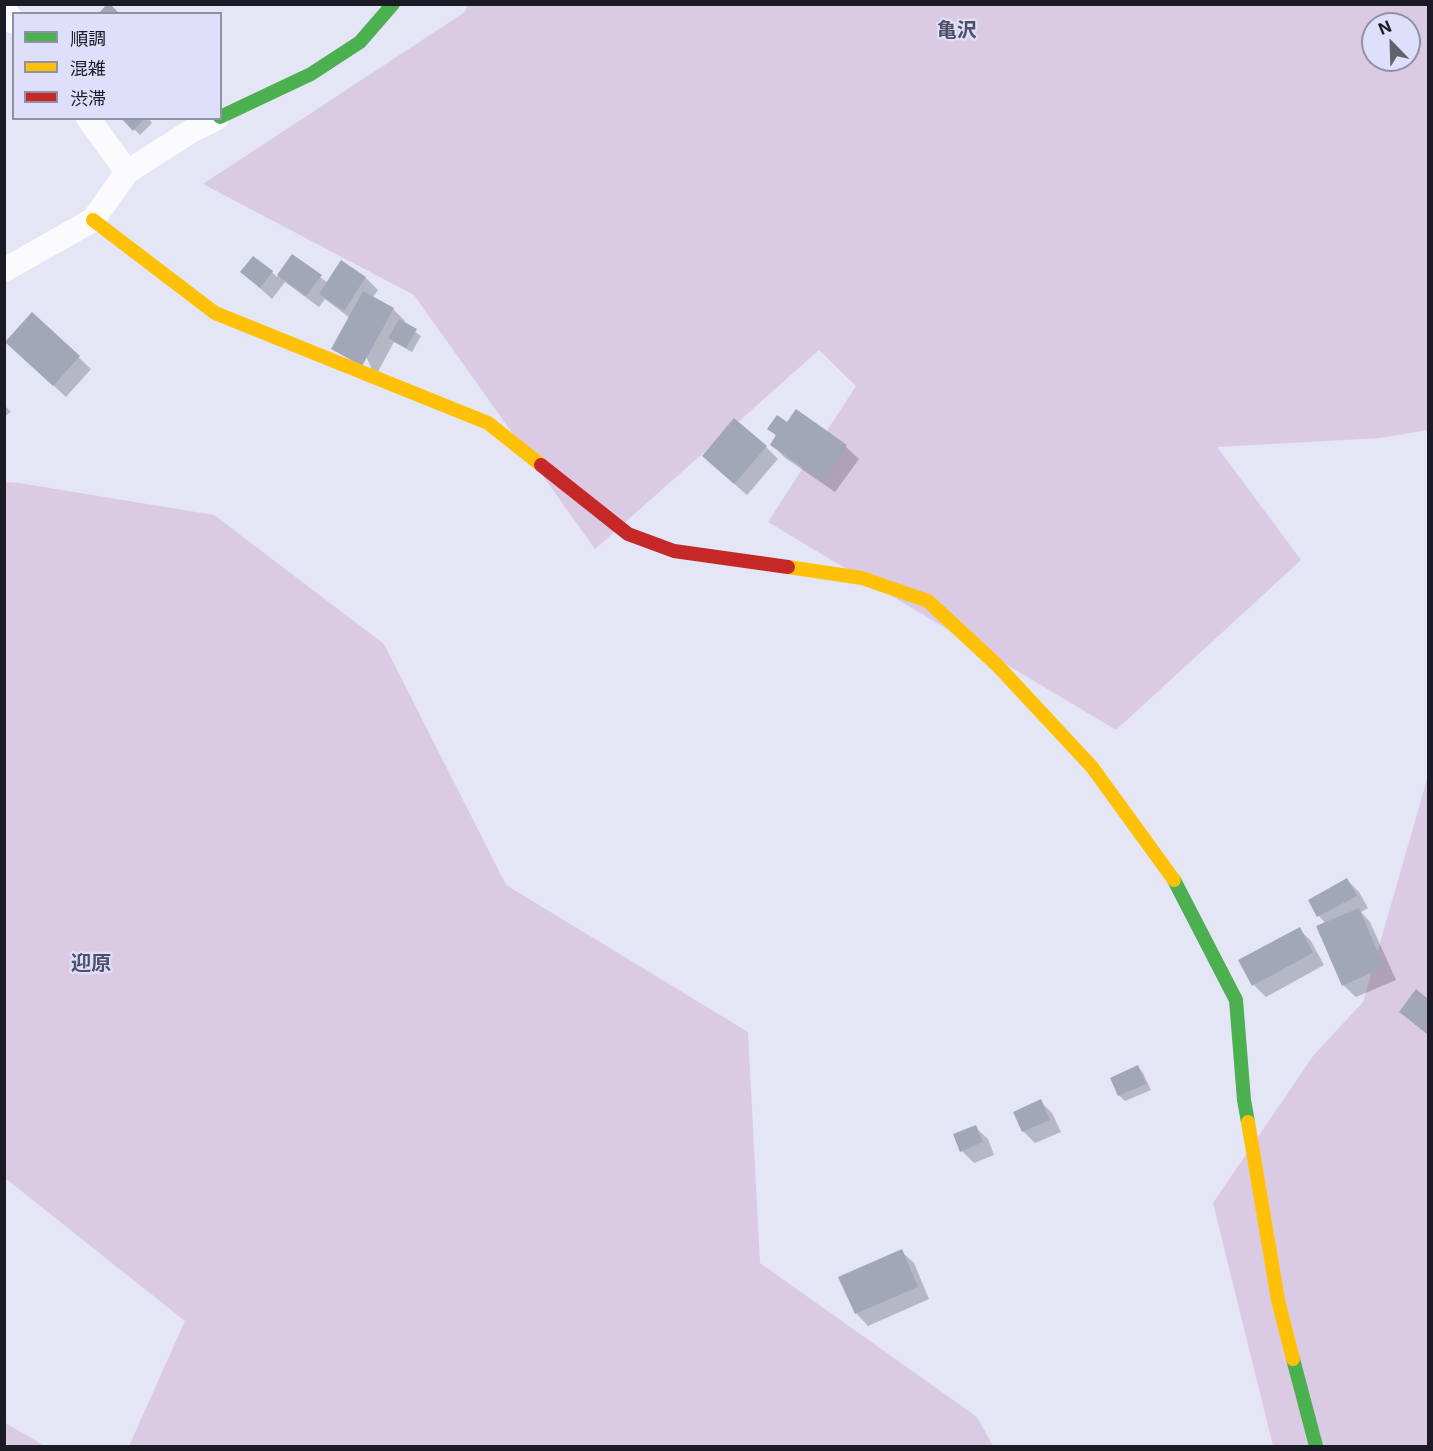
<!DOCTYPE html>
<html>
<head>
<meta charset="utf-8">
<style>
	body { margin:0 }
	#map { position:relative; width:1433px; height:1451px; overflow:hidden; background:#e4e5f5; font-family:Inter,"Noto Sans JP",sans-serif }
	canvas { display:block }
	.frame { position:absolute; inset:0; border:6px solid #1b1b25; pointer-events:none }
	.legend { position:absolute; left:12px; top:12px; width:210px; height:108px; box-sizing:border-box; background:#dedffb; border:2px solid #9091a5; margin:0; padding:8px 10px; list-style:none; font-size:18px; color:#1b1b25 }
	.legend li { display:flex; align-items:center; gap:12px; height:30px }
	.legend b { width:30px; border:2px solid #9091a5 }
	.north { position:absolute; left:1361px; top:12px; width:60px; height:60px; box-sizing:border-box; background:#dedffb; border:2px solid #9091a5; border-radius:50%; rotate:337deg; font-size:16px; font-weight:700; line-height:24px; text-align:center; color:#1b1b25 }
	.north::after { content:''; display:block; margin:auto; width:21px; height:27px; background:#61626e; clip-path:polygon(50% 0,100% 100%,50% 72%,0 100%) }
</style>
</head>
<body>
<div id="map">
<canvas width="1433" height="1451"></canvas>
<div class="frame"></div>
<ul class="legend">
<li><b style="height:8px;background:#4caf50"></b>順調</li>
<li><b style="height:8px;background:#ffc107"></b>混雑</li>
<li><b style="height:8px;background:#c62828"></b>渋滞</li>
</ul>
<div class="north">N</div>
</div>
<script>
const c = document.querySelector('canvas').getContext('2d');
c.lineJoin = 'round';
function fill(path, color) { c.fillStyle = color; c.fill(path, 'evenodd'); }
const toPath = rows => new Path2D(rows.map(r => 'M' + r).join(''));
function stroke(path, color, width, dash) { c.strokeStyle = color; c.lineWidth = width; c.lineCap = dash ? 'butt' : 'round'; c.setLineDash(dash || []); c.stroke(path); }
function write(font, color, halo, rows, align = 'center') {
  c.font = font + ' Inter,"Noto Sans JP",sans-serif'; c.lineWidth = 4.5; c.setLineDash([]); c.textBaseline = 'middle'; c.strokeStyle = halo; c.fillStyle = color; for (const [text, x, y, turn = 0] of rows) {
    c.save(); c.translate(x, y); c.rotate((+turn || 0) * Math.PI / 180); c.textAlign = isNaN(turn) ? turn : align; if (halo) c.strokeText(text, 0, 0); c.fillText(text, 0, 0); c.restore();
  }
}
fill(toPath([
	[468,5,1428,5,1428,430,1380,438,1217,447,1301,560,1116,730,768,522,856,386,819,350,595,549,414,295,203,184,465,12],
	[1373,24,1409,24,1409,60,1373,60],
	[5,482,19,483,214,515,384,644,506,885,748,1032,760,1263,977,1417,993,1446,129,1446,185,1321,5,1178],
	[1428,776,1428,1446,1273,1446,1213,1203,1313,1056,1363,1002],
	[5,1423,45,1446,5,1446]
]), '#dbcae4');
fill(toPath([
	[123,118,148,118,152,123,140,135],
	[292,256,328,283,341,262,366,278,378,290,372,298,393,309,405,321,404,324,421,336,412,352,394,342,375,377,350,318,325,299,319,307,285,282,272,299,242,272,272,272,277,277],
	[32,314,91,369,66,397,19,354],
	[4,405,11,412,4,417],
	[796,411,846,447,859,459,835,492,784,457,772,444,777,437,769,428,787,424],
	[766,447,778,459,747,495,716,468],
	[1347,880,1359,892,1368,908,1361,912,1370,922,1396,980,1356,997,1343,985,1326,924,1319,916,1310,900],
	[1299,929,1311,941,1324,965,1266,997,1254,985],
	[1417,992,1428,1001,1428,1035,1406,1017],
	[1138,1067,1143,1073,1151,1090,1125,1101,1119,1095],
	[1040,1101,1052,1113,1061,1132,1035,1143,1023,1131],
	[975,1127,988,1139,994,1155,974,1163,962,1151],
	[901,1251,914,1263,929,1299,868,1326,856,1313]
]), '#0003');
fill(toPath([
	[107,4,110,4,120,14,98,14],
	[121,118,145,118,133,131],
	[292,254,322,275,306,296,277,275],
	[253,256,273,271,260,288,240,272],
	[341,260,366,277,344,311,319,294],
	[363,291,394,308,362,366,331,349],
	[32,312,80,356,53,386,5,342],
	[399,319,417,329,406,348,388,338],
	[796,409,847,445,822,481,770,445,776,435,767,429,777,415,787,422],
	[734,418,767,446,734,484,702,456],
	[1347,878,1357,896,1317,917,1308,900],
	[1359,908,1384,967,1342,986,1316,926],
	[1300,927,1313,953,1252,986,1238,960],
	[1416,989,1428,999,1428,1023,1423,1030,1399,1012],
	[1138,1065,1146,1084,1118,1096,1110,1078],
	[1041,1099,1050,1120,1022,1132,1013,1112],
	[976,1125,983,1142,960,1152,953,1134],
	[902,1249,918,1287,855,1314,838,1277]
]), '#a2a7b8');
stroke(toPath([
	[4,10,14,22],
	[88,118,127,172],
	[4,270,93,220,127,172,193,130,217,118]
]), '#fbfbfe', 24);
stroke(toPath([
	[220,117,311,74,360,42,393,4],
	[1174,880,1236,1000,1244,1100,1248,1122],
	[1293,1359,1316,1446]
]), '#4caf50', 14);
stroke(toPath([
	[93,220,215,313,488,423,541,465],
	[788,567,862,578,928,601,997,665,1092,767,1174,880],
	[1248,1122,1278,1300,1293,1359]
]), '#ffc107', 14);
stroke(toPath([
	[541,465,628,534,674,551,788,567]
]), '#c62828', 14);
write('bold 20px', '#4f4f66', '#dedffb', [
	["亀沢",957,31],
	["迎原",91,964]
]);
</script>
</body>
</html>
